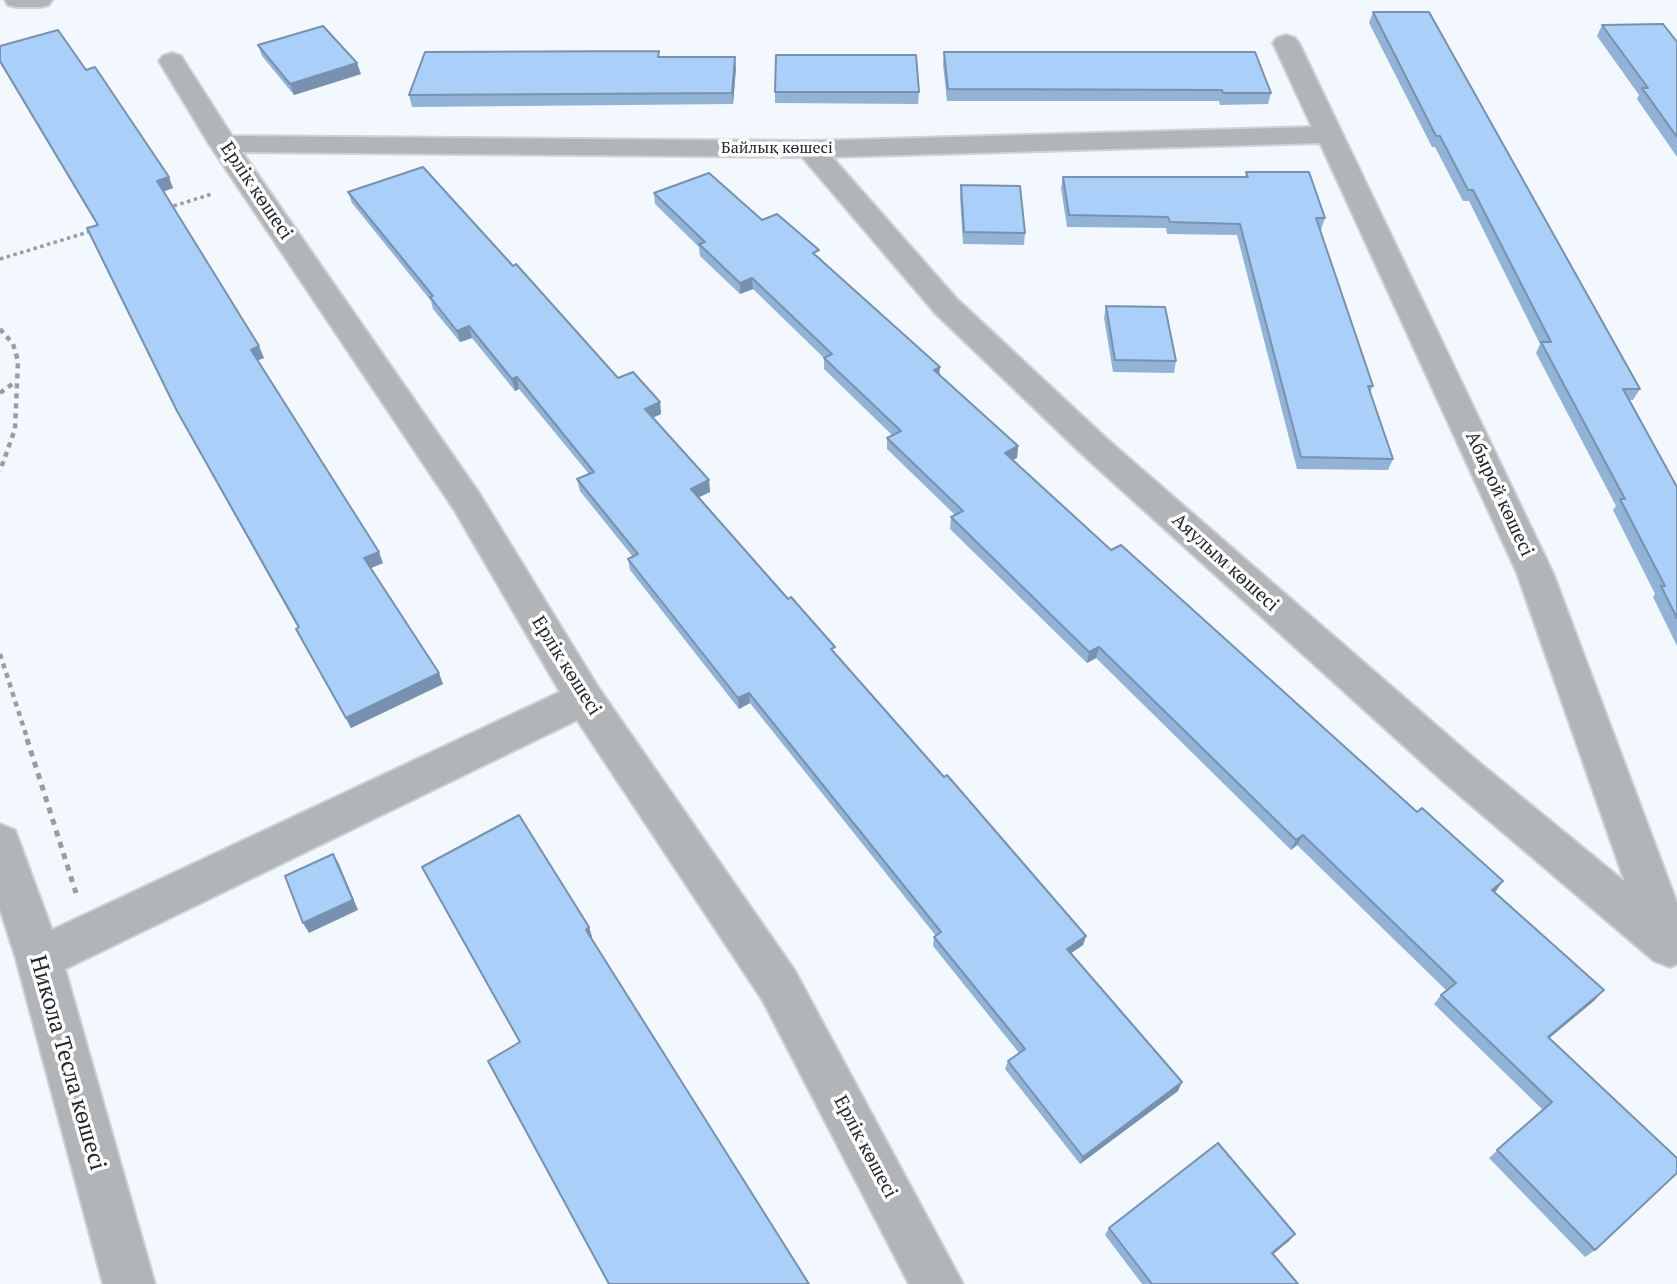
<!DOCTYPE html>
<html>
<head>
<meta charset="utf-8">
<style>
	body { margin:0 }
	canvas { display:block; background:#f3f8fe }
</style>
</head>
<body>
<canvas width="1677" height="1284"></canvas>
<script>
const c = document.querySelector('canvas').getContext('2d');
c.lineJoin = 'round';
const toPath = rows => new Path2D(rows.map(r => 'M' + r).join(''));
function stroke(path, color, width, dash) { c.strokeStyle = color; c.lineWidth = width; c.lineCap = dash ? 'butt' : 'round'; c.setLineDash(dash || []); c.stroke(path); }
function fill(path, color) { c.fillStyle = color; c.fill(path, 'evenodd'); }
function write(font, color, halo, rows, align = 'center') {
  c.font = font + ' "PT Serif",serif'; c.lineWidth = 7; c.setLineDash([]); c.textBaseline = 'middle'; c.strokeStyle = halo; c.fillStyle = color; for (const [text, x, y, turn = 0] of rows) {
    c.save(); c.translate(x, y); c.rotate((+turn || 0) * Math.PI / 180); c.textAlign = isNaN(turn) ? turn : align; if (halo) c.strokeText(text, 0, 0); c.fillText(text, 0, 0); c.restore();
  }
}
const street = toPath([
	[5,0,52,0,49,5,40,7,17,7,8,5,5,0],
	[1286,35,1295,38,1299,43,1553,573,1677,903,1677,964,1670,967,1654,961,1445,783,1083,455,935,313,802,157,242,152,479,493,598,687,795,971,963,1284,909,1284,763,1001,577,720,65,969,155,1284,103,1284,16,959,0,909,0,824,15,830,52,930,560,692,455,511,209,144,159,61,163,56,172,53,181,56,232,136,810,141,1312,127,1273,43,1277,38,1286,35],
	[1320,143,1517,573,1625,882,1475,759,1107,439,957,299,832,157,1320,143]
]);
stroke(street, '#ced2d8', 4);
stroke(toPath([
	[167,208,212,194],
	[0,259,95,230]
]), '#999da2', 3.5, [3.5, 3.5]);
stroke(toPath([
	[0,329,13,344,18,361,15,429,0,471],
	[0,393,15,382],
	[0,654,28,741]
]), '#999da2', 4.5, [5, 5]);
stroke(toPath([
	[27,739,76,893]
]), '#999da2', 5, [6, 6]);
fill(street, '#b2b5b8');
fill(toPath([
	[1373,12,1640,389,1633,400,1630,400,1677,487,1677,646,1653,597,1655,594,1613,510,1616,506,1536,353,1540,344,1469,201,1463,201,1435,147,1432,147,1369,23],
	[1602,25,1677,42,1677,157,1637,99,1639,95,1597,36],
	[258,45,361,74,294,95,262,56],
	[0,46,86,70,173,188,164,191,264,358,258,360,383,563,371,568,443,684,351,728,302,640,296,629,298,628,183,423,87,228,97,225,0,63],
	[944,52,1271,93,1268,104,1220,105,1219,101,947,101,943,64],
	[660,57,736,68,733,104,412,107,409,95],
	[775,92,919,92,918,104,775,103],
	[1246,172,1325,218,1321,230,1320,230,1373,386,1370,392,1393,459,1388,470,1297,469,1237,235,1167,234,1166,228,1067,227,1061,188,1063,177,1245,177],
	[961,185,1025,233,1024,245,963,244,960,197],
	[348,192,513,266,618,378,660,402,661,414,653,418,709,480,710,492,699,497,944,777,1086,936,1083,945,1071,953,1182,1082,1178,1091,1080,1164,1005,1069,1008,1061,1019,1053,933,946,934,937,936,936,750,703,739,709,630,570,628,559,633,557,580,491,577,479,589,474,519,389,515,391,472,338,460,342,433,309,431,301,352,203],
	[654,193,762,220,819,257,940,376,1018,446,1017,458,1012,460,1111,550,1496,891,1494,893,1595,1000,1549,1038,1595,1250,1585,1257,1489,1158,1543,1110,1434,1004,1441,995,1447,991,1297,845,1291,850,1096,658,1087,663,950,529,951,517,955,515,887,449,887,438,892,435,824,369,824,358,753,289,740,294,700,256,699,247,655,204],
	[1106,306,1176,361,1174,373,1113,372,1104,318],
	[422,867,589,927,592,937,520,1042],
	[1109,1228,1289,1241,1273,1254,1298,1284,1142,1284,1105,1235]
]), '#92b2d6');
fill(toPath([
	[735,57,736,68,733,104,732,93],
	[357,63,361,74,294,95,290,84],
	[169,177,173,188,162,192,157,181],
	[752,278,753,289,740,294,740,283],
	[469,326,472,338,460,342,457,331],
	[259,346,264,358,256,361,251,350],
	[940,367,939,379,934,370],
	[517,377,519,389,515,391,512,379],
	[660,402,661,414,646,420,645,409],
	[1018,446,1017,458,1003,465,1005,453],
	[709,480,710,492,693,500,691,489],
	[379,552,383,563,369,569,364,558],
	[1099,647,1096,658,1087,663,1089,652],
	[439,673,443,684,351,728,346,718],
	[749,693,750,703,739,709,738,698],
	[1303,835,1297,845,1291,850,1296,840],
	[333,854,339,864,358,910,309,933,303,923],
	[1503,881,1496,891,1484,900,1492,890],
	[589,927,592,937,589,939,586,930],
	[1086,936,1083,945,1064,958,1067,949],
	[1604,990,1595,1000,1540,1046,1548,1037],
	[1182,1082,1178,1091,1080,1164,1083,1157],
	[1295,1234,1289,1241,1266,1260,1272,1253]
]), '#7791ae');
const building = toPath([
	[1373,12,1429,12,1640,389,1623,389,1677,487,1677,618,1661,586,1665,586,1620,499,1625,499,1541,342,1551,342,1473,190,1468,190,1440,136,1436,136,1373,12],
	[1663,24,1677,42,1677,137,1642,88,1648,88,1602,25,1663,24],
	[323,26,357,63,290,84,258,45,323,26],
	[58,30,86,70,95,67,169,177,157,181,259,346,251,350,379,552,364,558,439,673,346,718,296,629,299,627,177,411,87,228,98,225,0,61,0,46,58,30],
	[659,51,658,57,735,57,732,93,409,95,425,52,659,51],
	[944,52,1255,52,1271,93,1223,93,1222,90,948,89,944,52],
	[776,55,916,55,919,92,775,92,776,55],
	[423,167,513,266,516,264,618,378,633,372,660,402,645,409,709,480,691,489,788,599,791,597,835,647,831,649,944,777,947,775,1086,936,1067,949,1182,1082,1083,1157,1008,1061,1025,1049,934,937,941,932,749,693,738,698,628,559,638,554,577,479,594,472,517,377,512,379,469,326,457,331,430,297,433,296,348,192,423,167],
	[1246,172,1309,172,1325,218,1316,218,1373,386,1368,386,1393,459,1301,457,1240,224,1170,222,1168,217,1069,215,1063,177,1248,177,1246,172],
	[709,173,762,220,777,214,819,250,813,253,940,367,934,370,1018,446,1005,453,1111,550,1121,545,1417,812,1422,808,1503,881,1492,890,1604,990,1548,1037,1677,1158,1677,1173,1595,1250,1497,1150,1552,1102,1441,995,1456,983,1303,835,1296,840,1099,647,1089,652,951,517,963,511,887,438,901,431,824,358,832,354,752,278,740,283,699,244,705,242,654,193,709,173],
	[961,185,1020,186,1025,233,964,232,961,185],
	[1106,306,1165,307,1176,361,1115,360,1106,306],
	[519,815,589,927,586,930,809,1284,609,1284,488,1061,520,1042,422,867,519,815],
	[333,854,353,900,303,923,285,876,333,854],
	[1218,1143,1295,1234,1272,1253,1298,1284,1152,1284,1109,1228,1218,1143]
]);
fill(building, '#aacff9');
stroke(building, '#7791ae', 2);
write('16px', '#25272a', '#fff', [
	["Байлық көшесі",777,148]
]);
write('19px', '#25272a', '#fff', [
	["Ерлік көшесі",256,191,56],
	["Абырой көшесі",1499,494,65],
	["Аяулым көшесі",1225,563,42],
	["Ерлік көшесі",566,666,58],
	["Ерлік көшесі",865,1147,62]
]);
write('23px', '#25272a', '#fff', [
	["Никола Тесла көшесі",67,1063,74]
]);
</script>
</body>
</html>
